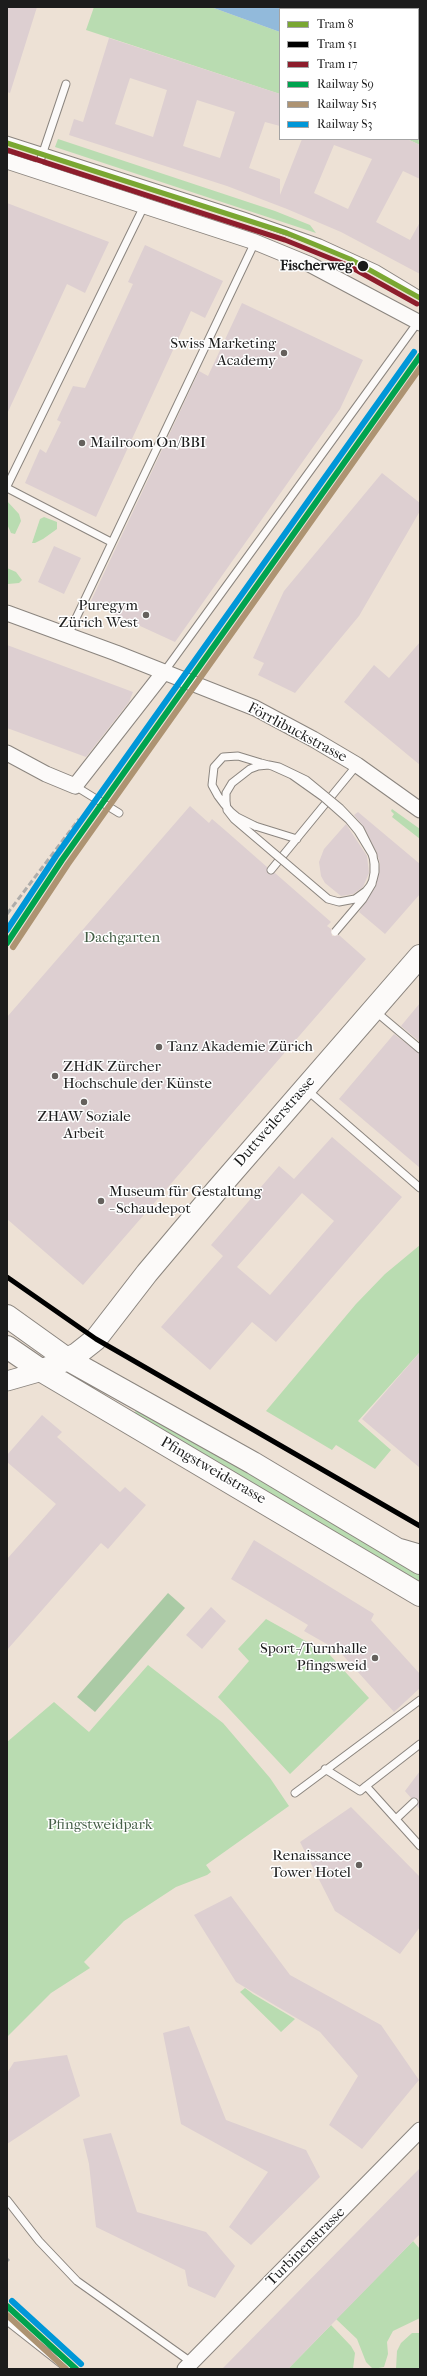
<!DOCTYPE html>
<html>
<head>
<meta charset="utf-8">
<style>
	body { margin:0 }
	#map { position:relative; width:427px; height:2376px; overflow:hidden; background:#ede1d5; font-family:"IM FELL French Canon",serif }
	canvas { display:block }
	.frame { position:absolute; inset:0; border:8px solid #1c1c1c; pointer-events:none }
	.legend { position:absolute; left:279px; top:8px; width:140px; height:132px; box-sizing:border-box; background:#fff; border:1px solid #a4a4a4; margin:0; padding:5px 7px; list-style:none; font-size:12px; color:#1c1c1c }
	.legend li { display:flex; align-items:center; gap:8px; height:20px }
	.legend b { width:20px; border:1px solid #a4a4a4 }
</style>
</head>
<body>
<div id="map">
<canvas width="427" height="2376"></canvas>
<div class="frame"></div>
<ul class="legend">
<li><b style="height:5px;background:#7aa732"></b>Tram 8</li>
<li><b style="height:5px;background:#000"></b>Tram 51</li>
<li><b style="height:5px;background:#8d1d2c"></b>Tram 17</li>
<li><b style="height:5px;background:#00a34f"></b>Railway S9</li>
<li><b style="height:5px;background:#ad9372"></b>Railway S15</li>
<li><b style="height:5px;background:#0097d8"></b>Railway S3</li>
</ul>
</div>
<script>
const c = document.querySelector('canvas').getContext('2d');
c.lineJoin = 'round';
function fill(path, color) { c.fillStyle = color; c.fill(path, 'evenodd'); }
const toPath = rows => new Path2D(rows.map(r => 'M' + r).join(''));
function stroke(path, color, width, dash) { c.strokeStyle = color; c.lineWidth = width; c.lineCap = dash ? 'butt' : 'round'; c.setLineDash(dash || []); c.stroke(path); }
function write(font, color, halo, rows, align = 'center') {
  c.font = font + ' "IM FELL French Canon",serif'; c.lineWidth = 3; c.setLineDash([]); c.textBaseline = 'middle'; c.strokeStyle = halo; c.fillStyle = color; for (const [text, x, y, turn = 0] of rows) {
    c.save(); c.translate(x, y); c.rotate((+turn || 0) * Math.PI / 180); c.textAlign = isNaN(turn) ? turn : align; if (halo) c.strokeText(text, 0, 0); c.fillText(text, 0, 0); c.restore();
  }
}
fill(toPath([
	[94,7,211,7,280,32,280,94,86,30],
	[418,80,420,80,420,145,407,139,418,139],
	[58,139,275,211,310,225,316,233,55,147],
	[7,501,19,514,21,521,15,534,11,533,7,524],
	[44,517,57,522,57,529,43,539,35,543,32,543,40,519],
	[7,568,16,572,22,580,19,583,8,584],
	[392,809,420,829,420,839,392,817,394,814,391,811],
	[420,1245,420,1352,358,1421,391,1450,375,1469,336,1445,332,1450,266,1411,356,1304,385,1274],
	[137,1409,420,1573,420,1584,317,1521,133,1415],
	[266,1619,329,1654,369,1698,290,1774,218,1697,249,1661,238,1649],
	[148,1665,223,1723,270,1778,289,1806,206,1865,211,1872,207,1875,176,1887,124,1921,84,1962,90,1968,51,1993,7,2037,7,1742,54,1702,89,1732],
	[245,1988,253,1994,295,2019,281,2032,240,1992],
	[413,2241,420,2249,420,2318,393,2331,387,2342,388,2354,384,2367,373,2369,366,2362,357,2339,336,2319],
	[331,2325,351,2346,355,2353,353,2369,288,2369],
	[412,2333,420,2333,420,2369,396,2369,397,2351,401,2343]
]), '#b9dcb1');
fill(toPath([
	[168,1593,185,1608,95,1712,77,1697]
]), '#aacaa5');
fill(toPath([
	[211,7,420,7,420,80,418,80,418,9,280,9,280,32]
]), '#92badb');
fill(toPath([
	[7,7,37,7,10,93,7,92],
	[109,38,280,94,280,126,265,122,249,168,280,179,280,195,302,139,407,139,420,145,420,179,403,171,376,222,410,240,420,222,420,274,341,232,287,209,227,186,69,135,74,119,83,122],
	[130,78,167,90,153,137,115,124],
	[197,100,235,112,220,158,183,146],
	[334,145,372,159,348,209,314,193],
	[7,203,109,242,85,293,67,284,7,414],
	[145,245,223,281,205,318,191,311,96,517,25,483,40,449,46,453,61,422,57,420,73,386,85,388,133,284,128,282],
	[242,303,363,360,340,409,175,642,90,603,199,371,208,376],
	[382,473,420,503,420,511,359,616,295,693,258,675,264,663,253,658,284,591],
	[54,546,81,558,64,594,38,582],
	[420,642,420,765,344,702,374,665,389,678],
	[7,645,133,692,129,702,86,757,7,728],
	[190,806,209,823,212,819,226,831,267,867,268,874,275,873,331,922,327,926,331,929,332,936,339,935,366,959,83,1285,7,1219,7,1017],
	[358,812,420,864,420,894,385,934,359,912,376,886,380,864,377,853,364,827,354,815],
	[346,824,367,856,369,873,363,887,353,894,341,896,325,883,321,876,319,862,324,849],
	[420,1003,420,1042,401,1026],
	[394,1034,420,1054,420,1168,339,1099],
	[332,1137,402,1197,276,1342,252,1322,210,1370,161,1327,223,1256,211,1245,279,1166,294,1179],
	[302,1193,334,1221,270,1295,237,1267],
	[420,1352,420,1468,362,1419],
	[42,1415,62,1432,57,1437,120,1492,125,1487,146,1505,108,1549,101,1543,7,1650,7,1559,56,1504,7,1462,7,1455],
	[254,1540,374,1614,371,1620,420,1674,420,1688,394,1712,339,1651,304,1631,308,1625,231,1579],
	[211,1607,226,1621,202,1649,186,1635],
	[420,1771,420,1810,417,1806,418,1799,411,1798,405,1791],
	[351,1807,420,1877,420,1927,400,1954,335,1911,300,1842],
	[231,1896,290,1975,381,2025,419,2080,362,2149,329,2125,358,2076,320,2032,236,1982,194,1915],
	[189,2026,226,2120,306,2150,320,2177,251,2245,229,2227,268,2172,181,2124,163,2033],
	[67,2055,80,2096,7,2144,7,2073,14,2062],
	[111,2133,137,2212,206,2232,235,2266,215,2298,188,2286,185,2270,96,2227,89,2164,83,2139],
	[420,2168,420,2234,333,2323,288,2369,222,2369]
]), '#ddcfd1');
const service = toPath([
	[7,140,244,216,320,243,377,269,420,295],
	[37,170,66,84],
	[7,486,145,204],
	[7,488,111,542],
	[68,635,255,242],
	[164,672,418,322],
	[75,786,119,813],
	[255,826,297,839],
	[271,870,357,765],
	[375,1011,420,1049],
	[307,1090,420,1188],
	[403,1543,420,1548],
	[420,1744,366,1786,420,1846],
	[325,1769,360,1791,366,1786],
	[295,1793,420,1700],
	[396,1819,414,1802],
	[7,2200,39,2241,77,2281,191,2362],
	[7,2321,68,2369]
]);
const minor = toPath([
	[7,161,255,242,311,265,420,323],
	[7,613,116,653,255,708,313,739,357,765,420,810],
	[7,753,46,774,75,786,164,672],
	[185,2369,420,2130]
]);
const tertiary = toPath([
	[7,1381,42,1371]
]);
const primary = toPath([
	[7,1316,67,1359,253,1463,420,1563],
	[7,1347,42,1371,420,1595],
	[42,1371,77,1354,96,1339,147,1273,216,1191,420,956]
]);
stroke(service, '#8b857f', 9);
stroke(minor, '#8b857f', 17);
stroke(tertiary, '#8b857f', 21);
stroke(primary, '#8b857f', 24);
stroke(service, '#fcfaf9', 7);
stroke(minor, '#fcfaf9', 15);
stroke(tertiary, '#fcfaf9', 19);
stroke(primary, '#fcfaf9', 22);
stroke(toPath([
	[7,914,79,819],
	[7,2259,9,2261]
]), '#afadab', 3, [6, 3]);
const serviceBridge = toPath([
	[255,826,237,817,231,812,224,804,218,796,212,785,214,767,223,757,238,756,261,763,272,766,292,775,323,797,349,820,358,831,372,854,375,864,375,872,373,880,370,886,366,891,355,899,339,902,328,899,234,819,227,810,226,801,226,793,232,783,250,769,258,766,269,765,279,767,306,780,340,808,360,829,373,855,374,864,374,873,372,884,363,899,335,932]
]);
stroke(serviceBridge, '#8b857f', 9, []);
stroke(serviceBridge, '#fcfaf9', 7);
stroke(toPath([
	[7,943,62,860,420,356],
	[7,2306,76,2369]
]), '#00a34f', 6);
stroke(toPath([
	[13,947,68,864,420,368],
	[7,2315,66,2369]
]), '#ad9372', 6);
stroke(toPath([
	[7,930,56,856,414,352],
	[12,2301,81,2364]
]), '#0097d8', 6);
stroke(toPath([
	[7,143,287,233,350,259,420,298]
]), '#7aa732', 5);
stroke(toPath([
	[7,1277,96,1339,420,1526]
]), '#000', 5);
stroke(toPath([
	[7,150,285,240,347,265,417,304]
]), '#8d1d2c', 5);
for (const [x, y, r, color] of [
	[363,266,6,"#1c1c1c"],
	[284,353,4,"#65615d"],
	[82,443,4,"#65615d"],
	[146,615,4,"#65615d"],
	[159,1047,4,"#65615d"],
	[55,1076,4,"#65615d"],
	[84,1102,4,"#65615d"],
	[101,1201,4,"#65615d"],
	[375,1658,4,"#65615d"],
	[359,1865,4,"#65615d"]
]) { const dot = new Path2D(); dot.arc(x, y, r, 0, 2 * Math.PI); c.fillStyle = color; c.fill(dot); stroke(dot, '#fff', 1.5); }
write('bold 15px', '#1c1c1c', '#fff', [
	["Fischerweg",353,266]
], 'right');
write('15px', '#1c1c1c', '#fff', [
	["Swiss Marketing",276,344],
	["Academy",276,361],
	["Mailroom On/BBI",90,443,"left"],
	["Puregym",138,606],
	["Zürich West",138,623],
	["Tanz Akademie Zürich",167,1047,"left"],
	["ZHdK Zürcher",63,1067,"left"],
	["Hochschule der Künste",63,1084,"left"],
	["ZHAW Soziale",84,1117,"center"],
	["Arbeit",84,1134,"center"],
	["Museum für Gestaltung",109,1192,"left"],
	["- Schaudepot",109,1209,"left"],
	["Sport-/Turnhalle",367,1649],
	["Pfingsweid",367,1666],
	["Renaissance",351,1856],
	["Tower Hotel",351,1873]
], 'right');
write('15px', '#1c1c1c', '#fff', [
	["Förrlibuckstrasse",297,733,28],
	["Duttweilerstrasse",275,1122,-49],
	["Pfingstweidstrasse",213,1471,30],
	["Turbinenstrasse",306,2247,-45]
]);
write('15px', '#445e46', '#fff', [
	["Dachgarten",122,938],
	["Pfingstweidpark",100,1825]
]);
</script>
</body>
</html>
